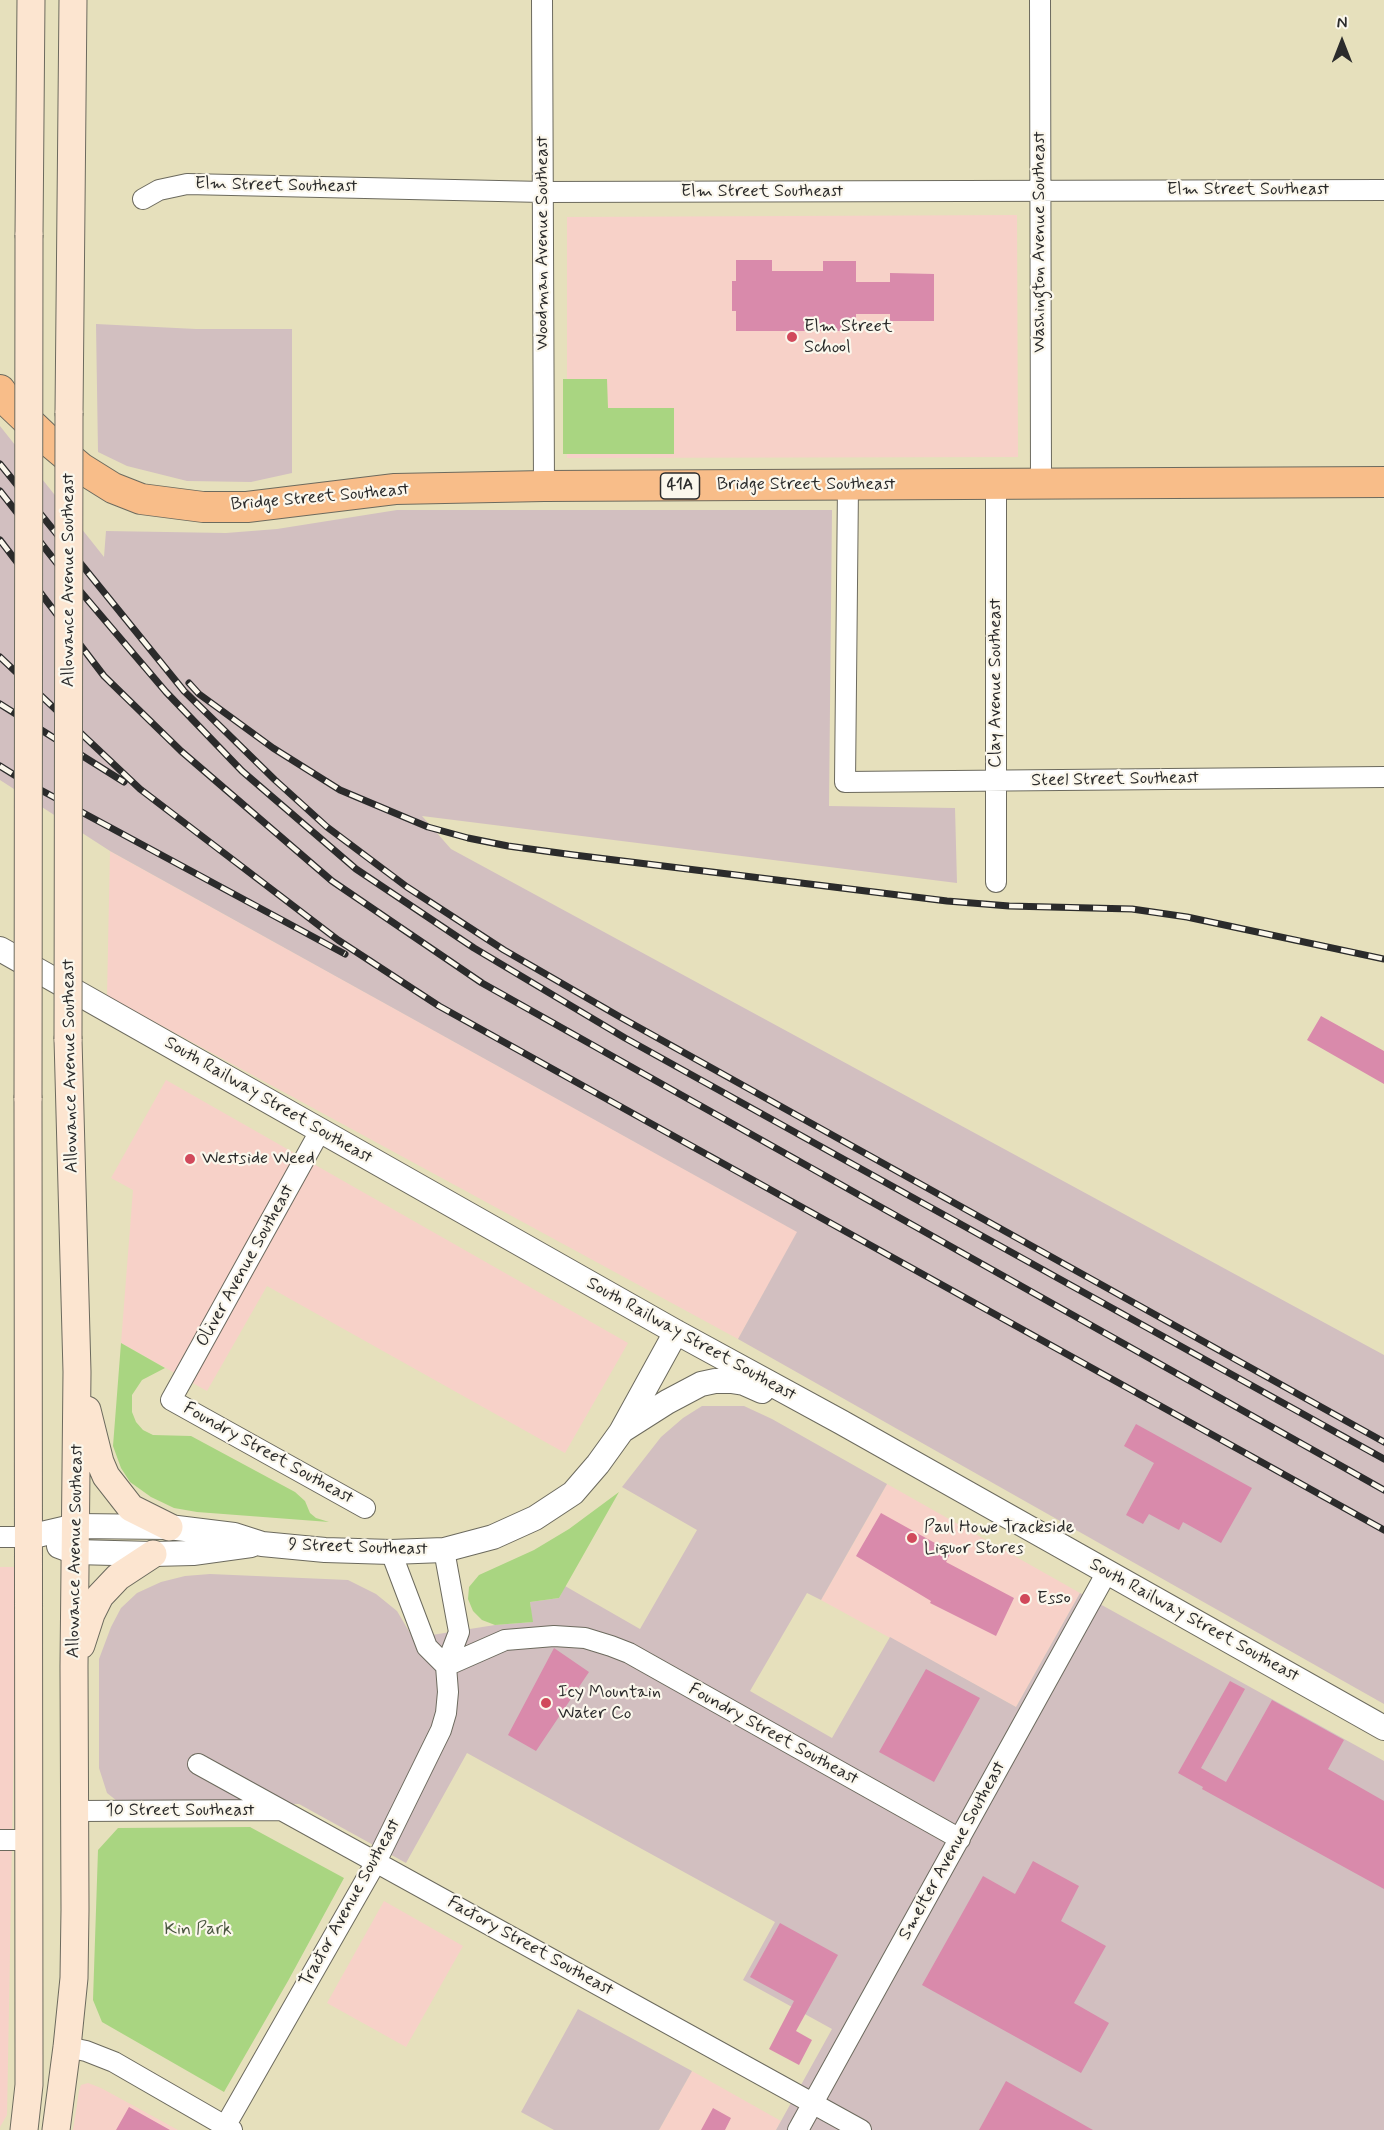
<!DOCTYPE html>
<html>
<head>
<meta charset="utf-8">
<style>
	body { margin:0 }
	#map { position:relative; width:1384px; height:2130px; overflow:hidden; background:#e6e0bc; font-family:Mynerve,sans-serif }
	canvas { display:block }
	.north { position:absolute; left:1312px; top:12px; width:60px; height:60px; -webkit-text-stroke:4px #fbf7ec; paint-order:stroke; rotate:0deg; font-size:16px; font-weight:700; line-height:24px; text-align:center; color:#2b2b2b }
	.north::after { content:''; display:block; margin:auto; width:21px; height:27px; background:#2b2b2b; clip-path:polygon(50% 0,100% 100%,50% 72%,0 100%) }
</style>
</head>
<body>
<div id="map">
<canvas width="1384" height="2130"></canvas>
<div class="north">N</div>
</div>
<script>
const c = document.querySelector('canvas').getContext('2d');
c.lineJoin = 'round';
function fill(path, color) { c.fillStyle = color; c.fill(path, 'evenodd'); }
const toPath = rows => new Path2D(rows.map(r => 'M' + r).join(''));
function stroke(path, color, width, dash) { c.strokeStyle = color; c.lineWidth = width; c.lineCap = dash ? 'butt' : 'round'; c.setLineDash(dash || []); c.stroke(path); }
function write(font, color, halo, rows, align = 'center') {
  c.font = font + ' Mynerve,sans-serif'; c.lineWidth = 4.5; c.setLineDash([]); c.textBaseline = 'middle'; c.strokeStyle = halo; c.fillStyle = color; for (const [text, x, y, turn = 0] of rows) {
    c.save(); c.translate(x, y); c.rotate((+turn || 0) * Math.PI / 180); c.textAlign = isNaN(turn) ? turn : align; if (halo) c.strokeText(text, 0, 0); c.fillText(text, 0, 0); c.restore();
  }
}
fill(toPath([
	[1017,215,1018,457,567,458,567,217],
	[110,851,798,1232,738,1339,107,996],
	[166,1080,628,1343,565,1453,267,1286,207,1391,121,1343,133,1190,111,1178],
	[887,1484,1080,1593,1016,1707,821,1600],
	[0,1567,17,1567,7,2115,0,2127],
	[384,1901,463,1946,406,2047,327,2003],
	[692,2071,781,2121,776,2130,659,2130],
	[88,2083,101,2088,178,2130,73,2130,79,2091,81,2085]
]), '#f7d1c8');
fill(toPath([
	[96,324,196,329,292,329,292,473,251,482,187,481,127,466,98,452],
	[0,426,104,557,106,531,226,533,277,529,397,510,832,510,829,806,955,808,957,883,422,816,451,849,1384,1355,1384,1704,738,1339,797,1232,110,851,0,780],
	[702,1406,744,1406,772,1419,887,1484,821,1600,807,1593,750,1691,832,1738,890,1637,1016,1707,1080,1593,1384,1761,1384,2130,776,2130,832,2029,743,1980,775,1922,467,1753,406,1863,299,1804,117,1801,107,1793,99,1768,99,1659,111,1627,121,1608,137,1593,161,1582,185,1576,210,1574,348,1580,376,1594,397,1611,413,1638,495,1625,532,1622,530,1602,559,1598,565,1586,640,1629,697,1530,622,1487,661,1437,683,1418],
	[578,2009,692,2071,659,2130,554,2130,521,2112]
]), '#d2bfc0');
fill(toPath([
	[563,379,607,379,608,408,674,408,674,454,563,454],
	[121,1343,165,1368,142,1380,132,1395,132,1412,136,1422,143,1430,153,1435,191,1436,295,1492,305,1501,310,1513,316,1518,329,1522,197,1512,174,1508,151,1497,130,1482,121,1468,113,1446],
	[619,1492,559,1598,530,1602,533,1622,495,1625,482,1620,473,1611,468,1599,469,1587,479,1575,534,1550,569,1529],
	[250,1827,344,1878,288,1981,224,2092,102,2022,93,2000,98,1850,118,1828]
]), '#a9d581');
fill(toPath([
	[736,260,772,260,772,271,823,271,823,261,856,261,856,282,890,282,890,273,934,274,934,321,890,321,890,314,856,314,856,331,736,331,736,311,732,311,732,281,736,281],
	[1321,1016,1384,1051,1384,1084,1307,1040],
	[1136,1424,1252,1488,1221,1543,1183,1522,1179,1530,1149,1514,1143,1524,1126,1515,1154,1463,1124,1446],
	[881,1513,951,1552,946,1562,1014,1598,996,1636,930,1603,931,1601,856,1556],
	[554,1648,589,1672,536,1751,508,1735],
	[926,1669,980,1698,934,1782,879,1752],
	[1230,1681,1245,1689,1201,1768,1226,1782,1272,1700,1344,1740,1328,1769,1384,1801,1384,1889,1202,1789,1203,1787,1178,1773],
	[1033,1861,1079,1886,1061,1921,1106,1946,1074,2003,1109,2023,1081,2073,922,1985,983,1876,1015,1894],
	[780,1923,838,1955,796,2031,812,2040,799,2065,769,2049,794,2001,750,1977],
	[1006,2081,1093,2130,979,2130],
	[129,2107,170,2130,116,2130],
	[713,2108,731,2118,725,2130,701,2130]
]), '#d98aab');
const minor = toPath([
	[542,0,544,486],
	[1040,0,1041,485],
	[143,199,159,190,187,184,543,192,1384,190],
	[848,485,845,782,1384,777],
	[996,882,996,485],
	[320,1131,171,1400,365,1508],
	[0,1537,29,1537],
	[391,1552,427,1647,446,1666],
	[446,1666,505,1640,554,1636,585,1638,611,1646,629,1653,960,1839],
	[198,1764,861,2130],
	[76,1811,281,1810],
	[0,1840,29,1840],
	[67,2047,86,2051,114,2062,232,2130],
	[223,2130,376,1862,441,1730,446,1713,448,1692,446,1666,459,1632,444,1550],
	[798,2130,1107,1572]
]);
const tertiary = toPath([
	[0,949,676,1332,841,1422,1384,1728],
	[623,1430,667,1402,701,1384,715,1381,731,1381,744,1383,762,1391],
	[29,1537,76,1526,169,1527,234,1535,262,1544,325,1550,391,1552,444,1550,493,1537,535,1518,573,1493,598,1464,621,1432,676,1332],
	[59,1546,75,1552,153,1554,193,1553,251,1545]
]);
const secondary = toPath([
	[29,235,31,0],
	[69,413,73,0],
	[87,1410,100,1462,106,1476,131,1508,169,1527],
	[81,1645,91,1614,100,1596,118,1577,153,1554],
	[24,2130,29,2085,29,2055,28,1098],
	[56,2130,67,2047,74,1978,75,1910,74,1666,77,1372,68,1039]
]);
const primary = toPath([
	[0,390,10,404,50,442,81,468,113,488,141,499,203,507,247,507,395,489,544,486,1384,482]
]);
stroke(minor, '#6c6a5e', 22);
stroke(tertiary, '#6c6a5e', 26);
stroke(secondary, '#6c6a5e', 29);
stroke(primary, '#6c6a5e', 32);
stroke(minor, '#fff', 20);
stroke(tertiary, '#fff', 24);
stroke(secondary, '#fce5d0', 27);
stroke(primary, '#f8bd89', 30);
const rail = toPath([
	[0,464,184,691,275,780,327,827,407,887,504,950,620,1017,1384,1442],
	[0,491,63,571,166,692,242,771,356,869,474,948,625,1038,1384,1459],
	[0,540,104,676,181,751,332,881,482,983,1384,1490],
	[0,657,140,789,338,940,439,1006,1384,1530],
	[189,683,199,694,273,748,340,790,428,827,468,838,508,846,574,855,947,901,1009,906,1132,909,1187,917,1384,959],
	[0,704,124,782],
	[0,766,24,781,345,954]
]);
stroke(rail, '#2b2b2b', 7);
stroke(rail, '#fbf7ec', 4.5, [14]);
const secondaryBridge = toPath([
	[68,1039,69,413],
	[28,1098,29,235]
]);
stroke(secondaryBridge, '#6c6a5e', 29, []);
stroke(secondaryBridge, '#fce5d0', 27);
for (const [x, y, r, color] of [
	[792,337,6,"#d1495b"],
	[190,1159,6,"#d1495b"],
	[912,1538,6,"#d1495b"],
	[1025,1599,6,"#d1495b"],
	[546,1703,6,"#d1495b"]
]) { const dot = new Path2D(); dot.arc(x, y, r, 0, 2 * Math.PI); c.fillStyle = color; c.fill(dot); stroke(dot, '#fbf7ec', 2); }
for (const [x, y, w] of [
	[680,486,39]
]) { const box = new Path2D(); box.roundRect(x - w / 2, y - 13, w, 26, 4.5); c.fillStyle = '#fbf7ec'; c.fill(box); stroke(box, '#2b2b2b', 1.5); }
write('bold 16px', '#2b2b2b', null, [
	["41A",680,486]
]);
write('18px', '#2b2b2b', '#fbf7ec', [
	["Elm Street Southeast",276,186,1],
	["Elm Street Southeast",1248,190],
	["Elm Street Southeast",762,192],
	["Washington Avenue Southeast",1040,242,-90],
	["Woodman Avenue Southeast",543,243,-90],
	["Bridge Street Southeast",806,485],
	["Bridge Street Southeast",320,498,-5],
	["Allowance Avenue Southeast",69,580,-90],
	["Clay Avenue Southeast",996,683,-90],
	["Steel Street Southeast",1115,780,-1],
	["Allowance Avenue Southeast",71,1066,-91],
	["South Railway Street Southeast",268,1101,30],
	["Oliver Avenue Southeast",246,1266,-61],
	["South Railway Street Southeast",691,1340,29],
	["Foundry Street Southeast",268,1454,29],
	["9 Street Southeast",358,1548,2],
	["Allowance Avenue Southeast",76,1551,-89],
	["South Railway Street Southeast",1194,1621,29],
	["Foundry Street Southeast",773,1735,29],
	["10 Street Southeast",180,1811],
	["Smelter Avenue Southeast",953,1851,-61],
	["Tractor Avenue Southeast",351,1903,-61],
	["Factory Street Southeast",530,1947,29]
]);
write('18px', '#2b2b2b', '#fbf7ec', [
	["Elm Street",804,327],
	["School",804,348],
	["Westside Weed",202,1159],
	["Paul Howe Trackside",924,1528],
	["Liquor Stores",924,1549],
	["Esso",1037,1599],
	["Icy Mountain",558,1693],
	["Water Co",558,1714]
], 'left');
write('18px', '#4a5640', '#fbf7ec', [
	["Kin Park",198,1930]
]);
</script>
</body>
</html>
